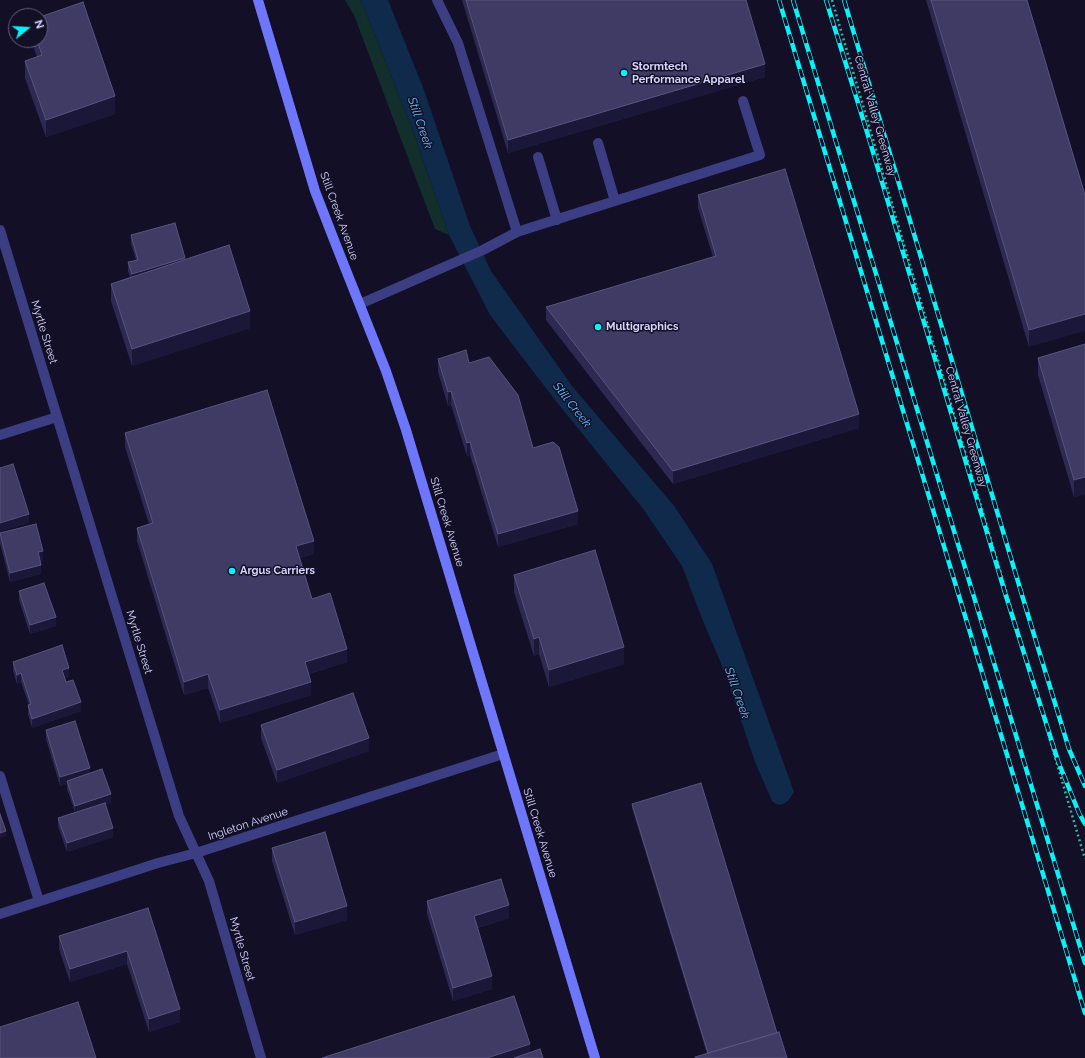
<!DOCTYPE html>
<html>
<head>
<meta charset="utf-8">
<style>
	body { margin:0 }
	#map { position:relative; width:1085px; height:1058px; overflow:hidden; background:#120f26; font-family:Raleway,sans-serif }
	canvas { display:block }
	.north { position:absolute; left:8px; top:8px; width:40px; height:40px; box-sizing:border-box; background:#120f26; border:1px solid #605e7c; border-radius:50%; rotate:72deg; font-size:11px; font-weight:700; line-height:16px; text-align:center; color:#d6d5fe }
	.north::after { content:''; display:block; margin:auto; width:14px; height:18px; background:#05f4fa; clip-path:polygon(50% 0,100% 100%,50% 72%,0 100%) }
</style>
</head>
<body>
<div id="map">
<canvas width="1085" height="1058"></canvas>
<div class="north">N</div>
</div>
<script>
const c = document.querySelector('canvas').getContext('2d');
c.lineJoin = 'round';
function fill(path, color) { c.fillStyle = color; c.fill(path, 'evenodd'); }
const toPath = rows => new Path2D(rows.map(r => 'M' + r).join(''));
function stroke(path, color, width, dash) { c.strokeStyle = color; c.lineWidth = width; c.lineCap = dash ? 'butt' : 'round'; c.setLineDash(dash || []); c.stroke(path); }
function write(font, color, halo, rows, align = 'center') {
  c.font = font + ' Raleway,sans-serif'; c.lineWidth = 3; c.setLineDash([]); c.textBaseline = 'middle'; c.strokeStyle = halo; c.fillStyle = color; for (const [text, x, y, turn = 0] of rows) {
    c.save(); c.translate(x, y); c.rotate((+turn || 0) * Math.PI / 180); c.textAlign = isNaN(turn) ? turn : align; if (halo) c.strokeText(text, 0, 0); c.fillText(text, 0, 0); c.restore();
  }
}
fill(toPath([
	[345,0,360,0,363,5,413,131,449,235,435,229,354,15]
]), '#132f2c');
fill(toPath([
	[360,0,388,0,424,90,470,226,491,271,572,386,675,507,712,564,794,792,788,801,781,805,776,804,772,801,755,762,725,673,701,616,682,566,644,510,555,400,490,315,449,235,413,131,363,5]
]), '#0f2a4a');
stroke(toPath([
	[832,0,1085,859]
]), '#32b5a3', 2.5, [2, 3]);
stroke(toPath([
	[437,0,458,43,517,232],
	[598,143,615,201],
	[538,157,557,220],
	[360,304,483,250,517,232,760,155,743,101],
	[0,776,39,901]
]), '#3c3e83', 10);
stroke(toPath([
	[0,230,179,816,209,881,261,1058],
	[0,435,57,417],
	[0,914,158,863,196,853,503,754]
]), '#3c3e83', 10);
stroke(toPath([
	[258,0,315,191,336,245,386,371,406,430,595,1058]
]), '#6e76fc', 10);
const rail = toPath([
	[779,0,1085,1013],
	[793,0,1085,963],
	[826,0,867,132,1006,596,1058,761,1079,813,1085,824],
	[844,0,1028,615,1069,749,1085,786]
]);
stroke(rail, '#05f4fa', 4.5);
stroke(rail, '#120f26', 3, [9]);
fill(toPath([
	[462,0,746,0,765,77,508,153],
	[926,0,1027,0,1085,195,1029,347],
	[31,40,40,40,115,114,46,137,25,78,25,61,37,57],
	[698,195,859,428,673,484,546,320,546,307,713,257,698,208],
	[131,235,185,259,250,328,132,366,111,301,111,284,130,277,128,271,128,262,136,260,131,244],
	[1085,344,1085,494,1074,497,1038,375,1038,358],
	[438,359,469,363,533,448,578,524,498,547,470,455,467,456,451,405,448,406,438,372],
	[125,433,314,554,300,558,312,599,347,662,309,674,311,695,220,723,208,688,184,695,137,541,137,528,149,524,125,447],
	[0,533,43,560,40,561,41,574,10,582,0,543],
	[514,575,624,664,549,687,539,654,534,656,514,592],
	[19,591,56,626,30,634,19,600],
	[13,662,69,677,65,678,66,682,81,711,32,728,28,714,28,705,29,705,21,682,17,684,13,671],
	[261,725,369,751,277,783,261,738],
	[46,730,90,773,111,803,105,805,113,837,67,852,58,826,58,818,75,812,67,789,67,784,60,786,46,739],
	[632,804,777,1032,707,1054,632,808],
	[272,848,347,920,295,935,272,861],
	[427,901,509,918,478,928,492,989,453,1001,427,914],
	[148,908,180,1022,149,1032,127,964,70,982,59,949,59,936]
]), '#2e2953');
fill(toPath([
	[765,64,765,77,508,153,508,140],
	[115,96,115,114,46,137,46,120],
	[185,258,185,267,132,283,132,274],
	[250,311,250,328,132,366,132,349],
	[1085,314,1085,331,1029,347,1029,330],
	[451,391,451,405,448,406,448,392],
	[859,414,859,428,673,484,673,471],
	[470,442,470,455,467,456,467,443],
	[1085,477,1085,494,1074,497,1074,480],
	[578,511,578,524,498,547,498,534],
	[29,514,29,523,0,532,0,523],
	[314,541,314,554,296,559,296,546],
	[43,551,43,560,38,561,38,552],
	[41,565,41,574,10,582,10,573],
	[56,617,56,626,30,634,30,625],
	[539,637,539,654,534,656,534,639],
	[624,647,624,664,549,687,549,670],
	[347,649,347,662,305,675,305,662],
	[69,668,69,677,62,679,62,670],
	[21,673,21,682,17,684,17,675],
	[208,674,208,688,184,695,184,682],
	[311,682,311,695,220,723,220,710],
	[81,702,81,711,32,728,32,719],
	[369,738,369,751,277,783,277,770],
	[90,768,90,777,67,781,67,784,60,786,60,777],
	[111,794,111,803,75,815,75,806],
	[113,828,113,837,67,852,67,843],
	[6,831,6,836,0,838,0,833],
	[509,905,509,918,474,929,474,916],
	[347,906,347,920,295,935,295,922],
	[127,951,127,964,70,982,70,969],
	[492,976,492,989,453,1001,453,988],
	[180,1009,180,1022,149,1032,149,1019],
	[530,1044,530,1058,487,1058]
]), '#1b1739');
const building = toPath([
	[466,0,746,0,765,64,508,140,466,0],
	[931,0,1027,0,1085,195,1085,314,1029,330,931,0],
	[83,2,115,96,46,120,25,61,42,55,37,40,40,40,40,17,83,2],
	[785,169,859,414,673,471,546,307,716,256,698,195,785,169],
	[175,223,185,258,132,274,128,262,138,260,131,235,175,223],
	[229,245,250,311,132,349,111,284,229,245],
	[1085,344,1085,477,1074,480,1038,358,1085,344],
	[466,350,469,363,489,357,518,395,533,448,553,442,559,447,578,511,498,534,470,442,467,443,451,391,448,392,438,359,466,350],
	[267,390,314,541,296,546,312,599,330,593,347,649,305,662,311,682,220,710,208,674,184,682,137,528,153,523,125,433,267,390],
	[13,464,29,514,0,523,0,468,13,464],
	[36,524,43,551,38,552,41,565,10,573,0,533,36,524],
	[595,550,624,647,549,670,539,637,534,639,514,575,595,550],
	[44,583,56,617,30,625,19,591,44,583],
	[62,645,69,668,62,670,66,682,73,680,81,702,32,719,28,705,31,704,21,673,17,675,13,662,62,645],
	[353,693,369,738,277,770,261,725,353,693],
	[75,721,90,768,60,777,46,730,75,721],
	[102,769,111,794,75,806,67,781,102,769],
	[701,783,777,1033,708,1053,632,804,701,783],
	[105,803,113,828,67,843,58,818,105,803],
	[0,814,6,831,0,833,0,814],
	[325,832,347,906,295,922,272,848,325,832],
	[501,879,509,905,474,916,492,976,453,988,427,901,501,879],
	[148,908,180,1009,149,1019,127,951,70,969,59,936,148,908],
	[514,996,530,1044,487,1058,322,1058,514,996],
	[78,1002,96,1058,0,1058,0,1027,78,1002],
	[779,1032,787,1058,695,1058,695,1057,779,1032],
	[540,1049,543,1058,514,1058,540,1049]
]);
fill(building, '#403b65');
stroke(building, '#57547d', 1);
for (const [x, y, r, color] of [
	[624,73,4,"#05f4fa"],
	[598,327,4,"#05f4fa"],
	[232,571,4,"#05f4fa"]
]) { const dot = new Path2D(); dot.arc(x, y, r, 0, 2 * Math.PI); c.fillStyle = color; c.fill(dot); stroke(dot, '#120f26', 1.5); }
write('bold 11px', '#d6d5fe', '#120f26', [
	["Stormtech",632,67],
	["Performance Apparel",632,80],
	["Multigraphics",606,327],
	["Argus Carriers",240,571]
], 'left');
write('11px', '#d6d5fe', '#120f26', [
	["Central Valley Greenway",875,116,74],
	["Still Creek Avenue",339,216,70],
	["Myrtle Street",44,332,73],
	["Central Valley Greenway",966,427,74],
	["Still Creek Avenue",447,522,73],
	["Myrtle Street",139,642,73],
	["Ingleton Avenue",248,824,-18],
	["Still Creek Avenue",540,833,73],
	["Myrtle Street",242,949,74]
]);
write('italic 12px', '#65c2fc', '#120f26', [
	["Still Creek",420,123,71],
	["Still Creek",572,405,52],
	["Still Creek",737,693,71]
]);
</script>
</body>
</html>
